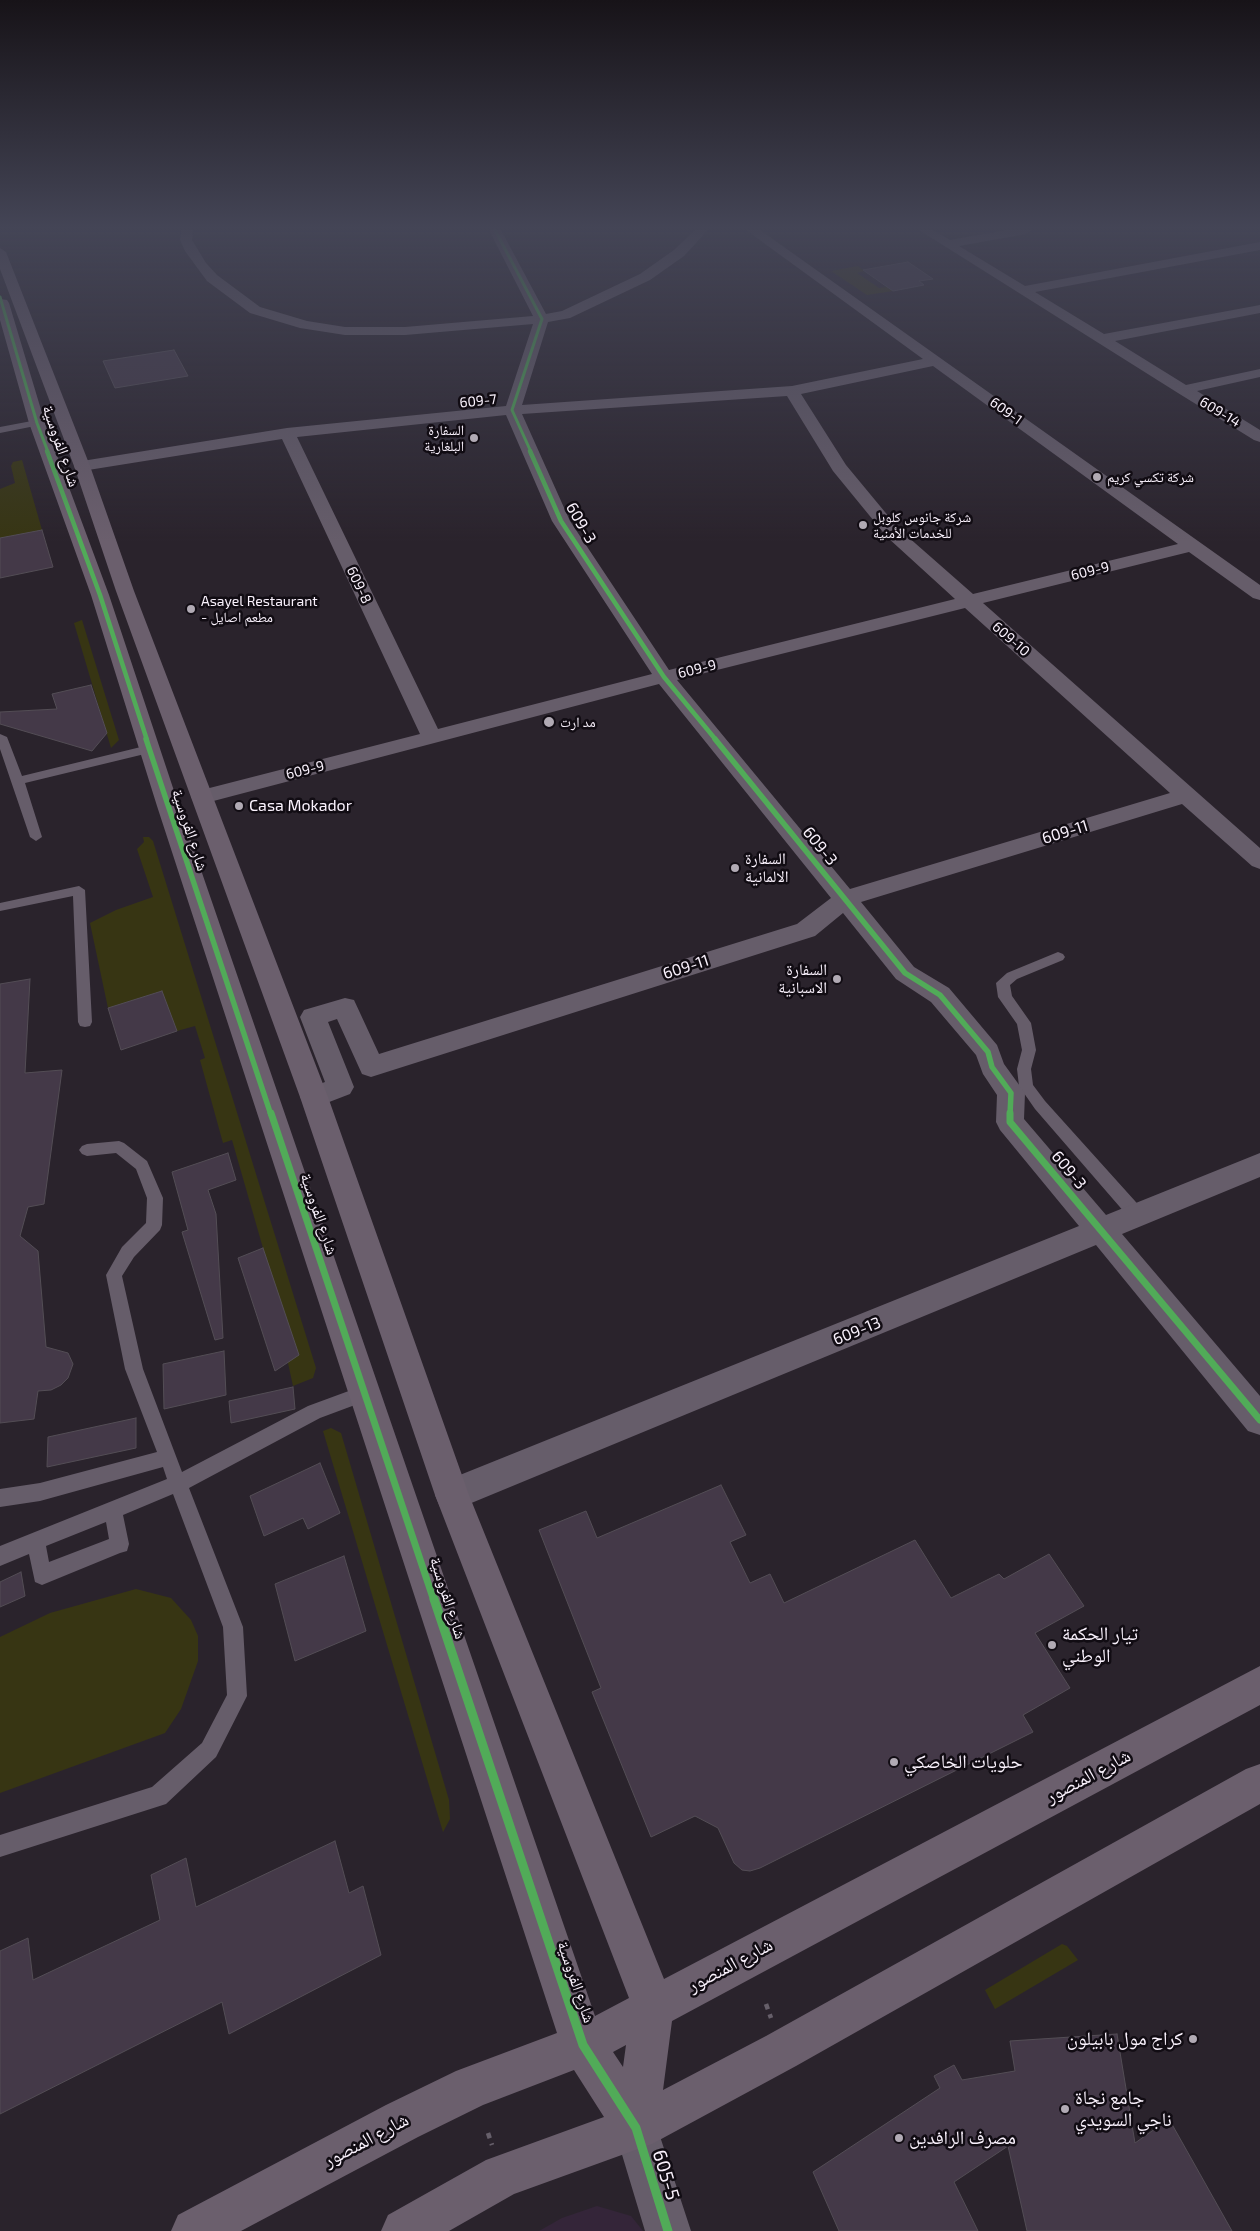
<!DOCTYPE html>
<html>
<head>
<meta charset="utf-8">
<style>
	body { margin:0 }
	canvas { display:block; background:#2a232c }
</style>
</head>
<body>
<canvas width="1260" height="2231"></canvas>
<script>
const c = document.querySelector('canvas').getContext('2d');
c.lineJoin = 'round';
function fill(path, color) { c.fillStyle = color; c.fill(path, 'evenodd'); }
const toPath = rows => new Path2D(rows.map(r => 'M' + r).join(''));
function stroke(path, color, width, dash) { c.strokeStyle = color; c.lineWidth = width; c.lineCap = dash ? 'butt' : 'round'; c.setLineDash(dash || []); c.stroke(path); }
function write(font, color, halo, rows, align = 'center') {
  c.font = font + ' "Exo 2","Noto Naskh Arabic",sans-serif'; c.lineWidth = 5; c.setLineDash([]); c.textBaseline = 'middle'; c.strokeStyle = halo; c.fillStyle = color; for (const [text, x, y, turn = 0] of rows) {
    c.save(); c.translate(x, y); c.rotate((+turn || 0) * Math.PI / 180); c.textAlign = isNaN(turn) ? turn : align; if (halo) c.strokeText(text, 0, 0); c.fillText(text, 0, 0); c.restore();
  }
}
fill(toPath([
	[597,2206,631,2216,643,2231,539,2231,562,2218]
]), '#342539');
fill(toPath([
	[858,266,864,271,857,273,879,288,887,287,893,291,867,295,831,271],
	[22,460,42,530,0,538,0,489,15,483,11,466,13,462],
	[82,620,119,740,111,748,74,623],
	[143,837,149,837,153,841,316,1368,313,1378,293,1386,263,1248,232,1140,223,1143,200,1060,205,1058,195,1026,177,1031,162,991,108,1008,90,923,116,910,153,897,137,849,144,842],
	[331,1428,341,1433,449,1800,450,1819,443,1832,323,1431],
	[136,1589,171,1598,191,1620,198,1636,198,1661,181,1709,165,1733,0,1793,0,1637,50,1613],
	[1062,1944,1067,1946,1078,1960,995,2009,985,1990]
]), '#373513');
const building = toPath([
	[908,262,933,279,919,281,924,285,893,291,863,270,908,262],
	[174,350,188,376,115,388,103,361,174,350],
	[42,530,53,567,0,578,0,538,42,530],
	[91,685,107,733,92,751,0,724,0,712,57,709,52,694,91,685],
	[30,979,25,1073,62,1070,44,1204,28,1207,20,1236,38,1251,46,1347,68,1353,73,1364,68,1378,61,1385,51,1390,38,1391,34,1419,0,1423,0,984,30,979],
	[162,991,177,1031,121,1050,108,1008,162,991],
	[228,1153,236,1180,208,1190,216,1214,223,1338,215,1340,182,1232,188,1230,172,1172,228,1153],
	[263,1248,299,1355,275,1371,238,1258,263,1248],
	[224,1351,226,1395,164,1409,163,1364,224,1351],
	[293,1387,295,1409,231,1423,229,1401,293,1387],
	[136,1418,136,1448,47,1467,48,1437,136,1418],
	[320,1463,340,1513,308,1529,303,1518,264,1536,250,1496,320,1463],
	[721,1485,746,1535,730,1542,750,1583,770,1574,784,1603,915,1540,951,1598,999,1574,1004,1579,1049,1554,1084,1606,1035,1633,1070,1688,1023,1715,1033,1732,760,1868,750,1871,742,1870,734,1863,718,1828,695,1816,651,1837,592,1692,601,1688,539,1530,586,1511,597,1538,721,1485],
	[344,1556,366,1631,295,1661,275,1584,344,1556],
	[21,1572,25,1596,0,1607,0,1582,21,1572],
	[335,1841,349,1893,363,1886,381,1955,229,2034,222,2002,0,2114,0,1951,28,1938,33,1980,160,1920,151,1875,186,1858,196,1907,335,1841],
	[1117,2034,1135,2143,1169,2119,1232,2231,1027,2231,1008,2146,954,2182,978,2231,839,2231,813,2172,940,2088,934,2076,954,2065,962,2080,1015,2071,1010,2041,1117,2034]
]);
fill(building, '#443948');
stroke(building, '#534d55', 1);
stroke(toPath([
	[766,2004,771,2018],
	[488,2133,492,2145]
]), '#665f6a', 4.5, [5.5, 5.5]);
fill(toPath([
	[37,420,40,421,40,425,0,433,0,427,37,420],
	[0,734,7,737,22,776,149,745,155,749,153,752,25,783,42,837,36,841,30,837,0,749,0,734],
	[79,886,85,890,92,1022,90,1026,85,1027,80,1026,78,1022,73,896,0,911,0,903,79,886],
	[1058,952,1063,954,1065,957,1063,960,1017,979,1010,985,1012,996,1031,1023,1036,1050,1031,1069,1033,1085,1045,1101,1144,1211,1146,1216,1144,1221,1138,1223,1132,1221,1035,1109,1019,1086,1017,1069,1022,1050,1017,1024,998,997,996,983,1007,973,1058,952],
	[119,1141,124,1143,147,1161,163,1198,162,1225,160,1230,134,1257,122,1276,143,1369,182,1472,308,1406,365,1385,371,1387,374,1393,371,1399,320,1418,189,1488,243,1627,247,1696,216,1757,166,1804,0,1857,0,1835,152,1787,202,1743,227,1695,223,1627,173,1494,123,1515,129,1544,127,1551,120,1553,42,1585,35,1582,29,1554,0,1566,0,1546,167,1479,163,1467,40,1501,0,1507,0,1489,40,1483,157,1452,125,1369,106,1275,122,1247,146,1223,147,1198,136,1169,116,1153,87,1156,82,1154,79,1150,82,1146,87,1144,119,1141],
	[106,1522,109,1539,49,1562,46,1546,106,1522]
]), '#665d6a');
fill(toPath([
	[181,230,193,230,192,240,206,263,217,275,260,307,307,321,345,327,405,327,533,316,489,230,501,230,546,314,562,311,640,274,674,250,695,230,708,230,684,256,650,280,570,318,548,322,522,405,792,386,923,359,746,230,760,230,1260,585,1260,600,1253,598,1189,552,983,603,1260,848,1260,869,1252,866,1182,804,861,902,914,967,949,988,997,1045,1004,1064,1025,1093,1024,1119,1106,1215,1260,1153,1260,1177,1122,1234,1260,1396,1260,1435,1248,1431,1096,1245,452,1511,440,1507,435,1495,440,1483,1079,1226,1000,1130,996,1122,997,1095,983,1074,976,1055,931,1002,896,979,843,913,815,936,371,1077,362,1074,337,1019,328,1022,354,1087,350,1094,324,1104,314,1108,304,1104,300,1097,304,1090,325,1082,300,1017,304,1010,345,998,354,1000,379,1054,797,924,831,898,659,684,202,804,194,802,191,797,194,792,420,734,282,439,82,471,76,470,74,466,76,462,287,428,506,406,533,324,405,335,345,335,300,328,250,313,207,281,185,251,180,240,181,230],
	[933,366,1178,544,973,594,899,529,846,465,801,394,933,366],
	[787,396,833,471,887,537,955,599,669,670,570,521,522,414,787,396],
	[506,415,552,521,652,674,438,729,297,437,506,415],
	[965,608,1170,793,850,889,677,680,965,608],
	[919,230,933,230,950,240,1006,230,1032,230,1026,234,959,246,1025,286,1260,242,1260,250,1035,292,1104,334,1260,305,1260,313,1115,341,1186,385,1260,369,1260,377,1197,391,1260,430,1260,442,1254,440,1178,393,919,230],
	[636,2106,652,2112,691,2231,645,2231,614,2128,620,2112,636,2106]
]), '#665d6a');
fill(toPath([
	[0,248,6,252,90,466,134,591,328,1097,469,1495,664,1979,1260,1666,1260,1705,672,2021,663,2090,766,2036,1246,1769,1260,1764,1260,1804,796,2066,652,2144,514,2194,449,2231,381,2231,388,2215,486,2160,604,2117,574,2070,483,2105,418,2137,241,2231,171,2231,178,2215,386,2105,456,2071,557,2033,157,806,91,595,29,423,0,320,0,299,7,300,9,303,45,423,109,595,179,806,595,2016,629,1998,435,1495,300,1097,116,591,74,466,0,269,0,248],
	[626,2045,623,2067,613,2052,626,2045]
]), '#6b5f6d');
stroke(toPath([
	[495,230,542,319,512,410,531,452],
	[0,297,37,423,48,452]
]), '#51ab58', 3);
stroke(toPath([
	[47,451,100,595,147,740],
	[530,451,561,521,664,677,716,740]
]), '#51ab58', 4.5);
stroke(toPath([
	[146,739,271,1115],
	[715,739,905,973,940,995,988,1052,992,1067,1011,1093,1010,1115]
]), '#51ab58', 5.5);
stroke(toPath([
	[271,1113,434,1601],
	[1010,1113,1010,1122,1260,1420]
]), '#51ab58', 7);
stroke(toPath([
	[434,1599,583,2045,636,2128,668,2231]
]), '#51ab58', 9);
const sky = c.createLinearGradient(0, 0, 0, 542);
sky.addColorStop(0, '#171318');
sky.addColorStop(0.42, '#444556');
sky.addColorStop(1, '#44455600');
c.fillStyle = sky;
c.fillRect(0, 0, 1260, 542);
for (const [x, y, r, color] of [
	[474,438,5,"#b1aab4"],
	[1097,477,5,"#b1aab4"],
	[863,525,5,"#b1aab4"],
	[191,609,5,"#b1aab4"],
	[549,722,6,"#b1aab4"],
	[239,806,5,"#b1aab4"],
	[735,868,5,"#b1aab4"],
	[837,979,5,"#b1aab4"],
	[1052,1645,5,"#b1aab4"],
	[894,1762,5,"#b1aab4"],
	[1193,2039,5,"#b1aab4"],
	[1065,2109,5,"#b1aab4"],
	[899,2138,5,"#b1aab4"]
]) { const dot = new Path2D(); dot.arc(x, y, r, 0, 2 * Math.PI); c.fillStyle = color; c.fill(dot); stroke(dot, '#110c13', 2); }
write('14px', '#faf2fd', '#110c13', [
	["609-7",478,401,-6],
	["609-1",1006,411,36],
	["609-14",1220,412,31],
	["609-9",1090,571,-14],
	["609-8",359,585,65],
	["609-10",1011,639,41],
	["609-9",697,669,-14],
	["609-9",305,770,-14]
]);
write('14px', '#faf2fd', '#110c13', [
	["السفارة",464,430,"right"],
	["البلغارية",464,446,"right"],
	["شركة تكسي كريم",1107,477],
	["شركة جانوس كلوبل",873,517],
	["للخدمات الأمنية",873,533],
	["Asayel Restaurant",201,601],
	["- مطعم اصايل",201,617],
	["مد ارت",560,722]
], 'left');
write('16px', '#faf2fd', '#110c13', [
	["شارع الفروسية",61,446,71],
	["609-3",581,523,60],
	["شارع الفروسية",190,830,72],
	["609-11",1065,832,-17],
	["609-3",820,846,51],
	["609-11",686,967,-18],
	["609-3",1069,1170,50],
	["شارع الفروسية",319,1214,71],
	["609-13",857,1331,-22],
	["شارع الفروسية",448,1598,72],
	["شارع الفروسية",576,1982,71]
]);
write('16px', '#faf2fd', '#110c13', [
	["Casa Mokador",249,806],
	["السفارة",745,859],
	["الالمانية",745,877],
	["السفارة",827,970,"right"],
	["الاسبانية",827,988,"right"]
], 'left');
write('19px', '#faf2fd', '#110c13', [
	["تيار الحكمة",1062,1634],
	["الوطني",1062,1656],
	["حلويات الخاصكي",904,1762],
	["كراج مول بابيلون",1183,2039,"right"],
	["جامع نجاة",1075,2098],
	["ناجي السويدي",1075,2120],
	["مصرف الرافدين",909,2138]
], 'left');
write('19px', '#faf2fd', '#110c13', [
	["شارع المنصور",1088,1776,-28],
	["شارع المنصور",730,1965,-28],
	["شارع المنصور",366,2140,-28],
	["605-5",666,2175,73]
]);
</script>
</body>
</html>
